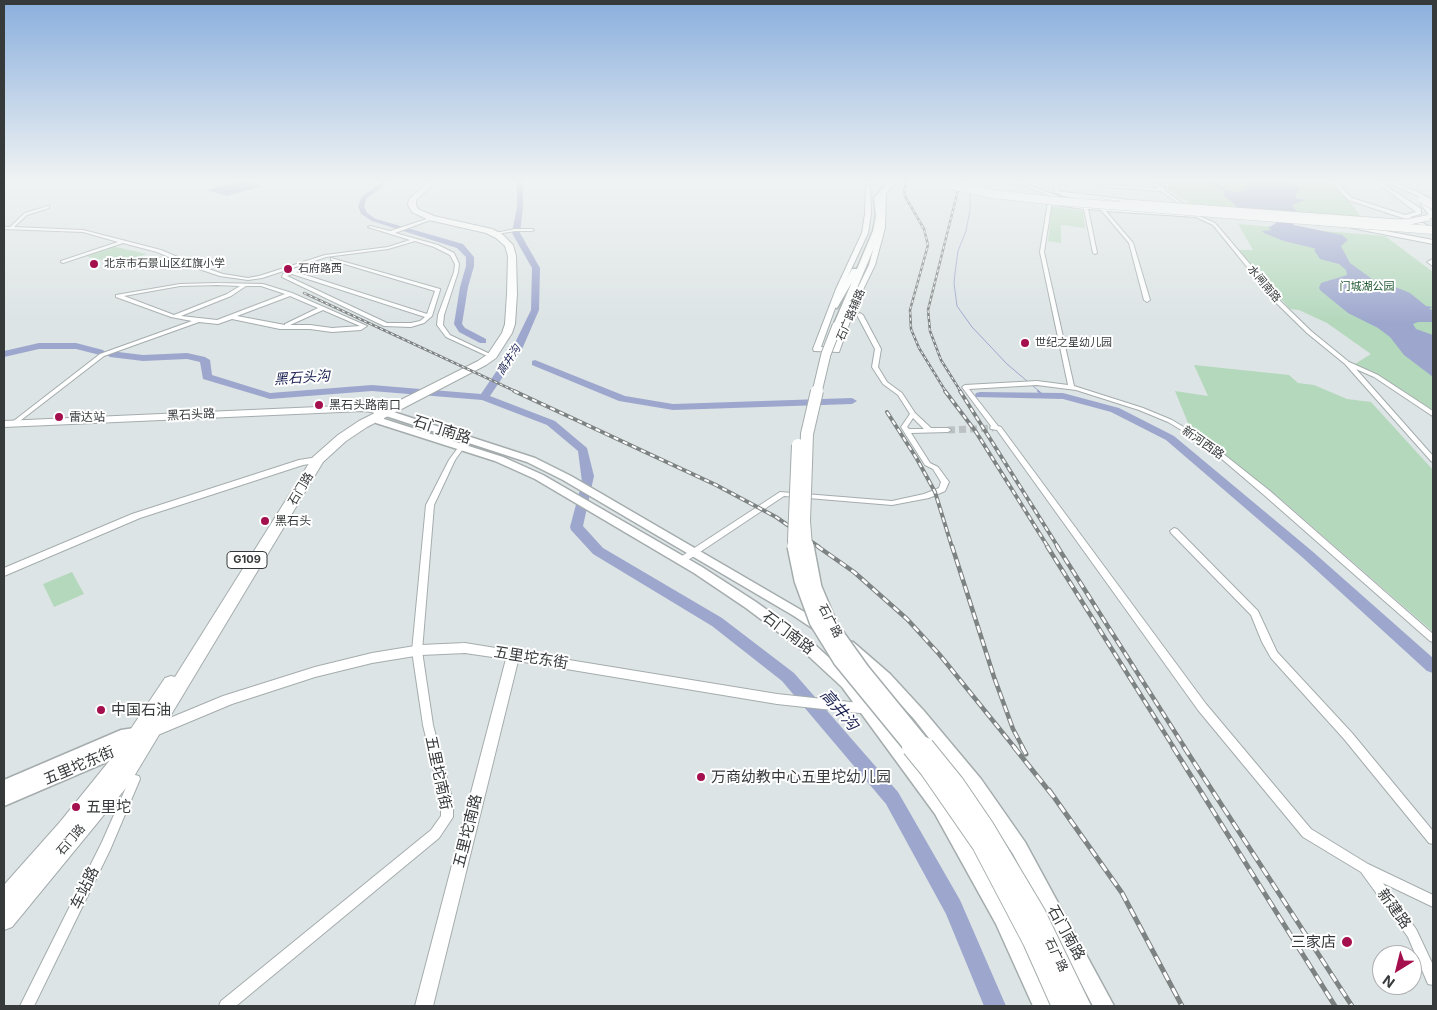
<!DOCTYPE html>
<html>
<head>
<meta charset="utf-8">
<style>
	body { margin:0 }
	#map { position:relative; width:1437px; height:1010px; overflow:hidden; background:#dde4e5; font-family:Inter,sans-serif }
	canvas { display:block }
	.frame { position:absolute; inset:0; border:5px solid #373a3b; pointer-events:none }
	.north { position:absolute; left:1372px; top:945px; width:50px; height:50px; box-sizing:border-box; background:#fff; border:1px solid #afb0b1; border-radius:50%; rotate:216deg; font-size:14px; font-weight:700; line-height:20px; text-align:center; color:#373a3b }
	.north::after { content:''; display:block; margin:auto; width:18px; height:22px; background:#a40f4d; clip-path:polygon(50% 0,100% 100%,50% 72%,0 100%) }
</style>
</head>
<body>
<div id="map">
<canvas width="1437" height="1010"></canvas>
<div class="frame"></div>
<div class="north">N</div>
</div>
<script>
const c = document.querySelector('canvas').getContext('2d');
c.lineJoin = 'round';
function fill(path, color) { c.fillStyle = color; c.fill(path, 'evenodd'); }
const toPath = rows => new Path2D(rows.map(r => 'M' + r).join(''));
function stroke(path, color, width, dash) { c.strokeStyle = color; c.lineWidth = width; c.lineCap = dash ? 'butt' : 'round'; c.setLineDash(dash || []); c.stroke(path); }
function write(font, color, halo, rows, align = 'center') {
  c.font = font + ' Inter,"Noto Sans SC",sans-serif'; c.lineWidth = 4; c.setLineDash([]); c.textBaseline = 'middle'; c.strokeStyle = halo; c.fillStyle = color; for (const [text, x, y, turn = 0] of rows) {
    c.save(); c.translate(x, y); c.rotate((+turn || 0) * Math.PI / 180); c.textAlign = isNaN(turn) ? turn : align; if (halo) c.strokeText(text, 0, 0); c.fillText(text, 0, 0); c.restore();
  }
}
fill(toPath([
	[1158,182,1335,182,1361,217,1191,204,1157,183],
	[1052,206,1083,211,1085,228,1061,225,1061,243,1048,241],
	[1238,224,1385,236,1433,272,1433,410,1377,375,1355,364,1371,354,1327,323,1299,310,1290,309,1238,250,1253,250],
	[112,246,147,254,119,264,85,256],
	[1194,365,1289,375,1298,383,1314,385,1347,399,1371,402,1433,470,1433,632,1283,501,1207,441,1185,428,1188,423,1175,391,1208,396],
	[72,572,84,594,54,607,43,584]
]), '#b4d8bc');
fill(toPath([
	[238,182,248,182,263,186,227,196,206,190],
	[1208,182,1214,182,1228,190,1236,192,1245,190,1246,182,1288,182,1300,187,1295,198,1305,200,1292,205,1298,213,1284,214,1294,225,1342,235,1348,240,1341,246,1342,248,1350,263,1372,279,1403,290,1410,293,1426,306,1433,307,1429,309,1433,310,1433,322,1418,322,1413,324,1416,329,1433,335,1433,377,1404,355,1390,337,1378,328,1348,313,1321,291,1319,288,1321,283,1347,275,1346,270,1339,264,1320,259,1314,250,1316,249,1313,248,1284,241,1264,233,1262,231,1272,230,1268,228,1276,223,1271,213,1239,208,1223,195,1225,191]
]), '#9da7cd');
stroke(toPath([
	[971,187,972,182],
	[970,192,970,210,966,231,958,251,955,273,954,283,957,306,972,327,1007,364,1040,392]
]), '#9da7cd', 1);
stroke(toPath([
	[1038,391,1044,396]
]), '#9da7cd', 2);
fill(toPath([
	[383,182,390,182,367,198,364,206,367,213,376,219,463,244,474,257,474,266,468,287,462,324,465,328,486,339,486,343,480,343,459,332,454,324,460,287,466,266,466,257,457,248,372,221,361,214,358,206,362,196,383,182],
	[517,182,523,182,523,207,520,233,540,268,539,310,523,347,490,396,555,421,587,448,594,476,583,526,603,548,722,618,794,673,898,792,960,900,1006,1006,984,1006,946,914,886,804,782,681,712,626,593,554,571,530,570,527,582,482,578,451,547,425,482,400,372,391,270,399,203,379,200,362,187,359,143,361,110,357,105,354,110,351,143,355,187,353,205,357,210,360,212,375,270,393,372,385,481,394,513,347,531,310,532,268,512,233,517,207,517,182],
	[39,343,76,343,103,350,105,352,100,355,76,349,39,349,4,357,4,351,39,343],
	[535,360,625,396,673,404,852,398,857,401,852,404,673,410,619,401,532,365,532,361,535,360],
	[980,392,1063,393,1119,408,1174,436,1312,551,1433,658,1433,673,1427,671,1302,557,1166,440,1111,412,1063,399,976,397,975,395,976,393,980,392]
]), '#9da7cd');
stroke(toPath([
	[948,430,993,428]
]), '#bcc2c3', 7, [7, 4]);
const minor = toPath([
	[1149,182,1153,182,1165,189,1165,191,1192,210,1189,211,1161,191,1105,187,1103,186,1105,185,1158,188,1149,182],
	[1056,191,1130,200,1132,201,1130,202,1055,193,1056,191],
	[1051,194,1053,195,1044,252,1074,386,1143,408,1172,420,1207,441,1270,491,1433,634,1433,642,1430,641,1264,495,1203,443,1168,422,1139,410,1076,390,1037,385,969,389,998,426,1001,427,1206,704,1311,829,1368,864,1433,895,1433,907,1383,883,1416,929,1433,965,1433,985,1428,984,1408,937,1361,872,1303,837,1198,710,997,430,991,429,990,428,991,426,962,387,965,385,1037,381,1068,385,1040,252,1049,195,1051,194],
	[1061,204,1197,215,1215,223,1260,276,1268,289,1311,331,1349,362,1378,375,1433,411,1433,416,1431,415,1374,377,1356,369,1433,456,1433,462,1431,461,1345,364,1307,333,1264,291,1256,278,1213,225,1196,217,1106,211,1133,243,1150,300,1147,302,1144,300,1129,243,1101,210,1088,209,1097,253,1095,254,1093,253,1084,209,1062,206,1061,206,1061,204],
	[48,206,49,206,49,208,27,215,14,227,83,230,161,250,194,264,223,274,248,278,259,276,325,255,388,247,410,240,368,227,370,226,390,231,433,217,433,219,395,233,438,245,454,253,459,264,458,272,444,315,443,325,450,335,490,354,489,355,485,355,446,337,437,325,438,315,454,272,455,264,450,255,434,247,415,241,388,249,326,257,262,278,248,280,220,276,190,266,157,252,123,243,63,263,61,262,61,261,118,242,83,232,4,229,4,227,10,227,25,213,48,206],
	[515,229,532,229,534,230,532,231,515,231,492,235,490,234,515,229],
	[331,258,440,289,440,290,432,316,424,323,411,327,384,326,282,277,283,274,296,268,303,267,303,269,296,272,427,314,435,291,331,260,331,258],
	[292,274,425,317,420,321,411,323,387,323,287,276,292,274],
	[1433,259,1432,262,1433,266,1427,262,1433,259],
	[217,283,263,284,292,293,367,326,361,330,332,332,310,329,280,329,232,319,218,324,199,322,104,356,16,424,12,424,11,423,100,354,192,321,171,317,116,297,116,295,180,284,217,283],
	[217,285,240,286,227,294,174,315,124,296,180,286,217,285],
	[246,286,261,286,285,294,217,320,181,316,231,296,246,286],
	[290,296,318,308,285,324,285,325,237,316,290,296],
	[323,310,360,326,332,328,310,325,290,325,323,310],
	[860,313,863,315,881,349,878,367,887,382,902,393,915,413,931,428,948,428,951,430,948,432,911,433,930,463,938,467,949,482,945,491,929,498,892,505,784,496,685,562,679,562,678,560,679,558,780,492,892,501,924,494,939,488,941,482,933,469,925,465,901,427,910,414,898,395,883,384,872,367,875,349,857,315,860,313],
	[913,418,924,429,909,429,907,427,913,418],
	[462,444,465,446,455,460,434,505,422,651,433,725,453,802,453,817,439,838,236,1006,219,1006,221,1001,431,830,441,816,441,802,423,725,412,651,426,505,449,460,460,445,462,444],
	[1174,528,1177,529,1258,611,1277,652,1352,733,1433,831,1433,844,1429,843,1344,739,1271,658,1262,642,1251,615,1171,533,1170,531,1174,528],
	[123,772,139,776,140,779,110,850,34,1006,20,1006,102,842,128,783,119,780,118,777,119,774,123,772]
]);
const tertiary = toPath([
	[866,182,870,182,871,214,868,233,842,289,821,347,833,348,851,302,869,265,879,228,880,194,892,182,897,182,886,194,885,228,875,265,857,302,839,352,814,351,813,349,836,289,862,233,865,214,866,182],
	[1014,182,1020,182,1071,201,1066,202,1014,182],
	[1056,182,1060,182,1058,192,1056,193,1054,192,1056,182],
	[1332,182,1336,182,1352,198,1405,215,1416,212,1376,182,1381,182,1421,209,1421,214,1410,217,1433,228,1433,232,1403,218,1348,200,1332,182],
	[1062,192,1085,197,1126,202,1123,204,1085,201,1060,195,1062,192],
	[1425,201,1433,201,1433,203,1427,205,1433,212,1433,217,1427,220,1424,218,1428,215,1427,212,1421,205,1425,201],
	[1354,225,1433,240,1433,244,1352,228,1351,227,1354,225],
	[363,405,378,407,382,410,378,413,363,411,4,427,4,421,363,405],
	[318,457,323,460,321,462,303,465,140,518,4,576,4,568,132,514,299,460,318,457],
	[465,643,777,694,869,704,874,705,876,709,874,713,869,714,777,704,518,661,433,1006,415,1006,506,659,465,653,421,655,372,663,315,677,232,704,153,737,148,735,146,731,148,727,223,696,315,667,372,653,421,645,465,643]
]);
const secondary = toPath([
	[378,407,535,458,571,476,825,624,827,627,825,630,820,632,815,630,794,616,563,480,527,462,383,415,384,419,503,457,543,475,702,567,756,602,812,642,852,679,947,804,1010,910,1053,1006,1033,1006,996,924,935,814,842,687,802,650,746,608,694,573,535,479,495,461,376,423,373,410,378,407],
	[848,641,853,642,890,674,924,711,981,779,1025,842,1114,1006,1093,1006,1013,854,969,789,914,719,880,682,843,650,841,646,843,642,848,641],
	[141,727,146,728,149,733,146,738,137,740,139,744,137,749,4,806,4,780,121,730,141,727]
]);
const primary = toPath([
	[888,182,894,182,880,198,882,216,881,231,841,326,837,329,834,328,833,326,852,282,837,308,830,306,852,269,857,269,873,231,876,216,874,198,888,182]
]);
const trunk = toPath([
	[428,182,435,182,416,200,416,205,418,209,434,216,492,229,502,234,513,245,516,256,517,294,515,324,512,333,496,358,486,365,367,427,346,441,323,462,130,783,12,927,4,930,4,885,60,822,110,760,165,678,171,676,175,677,313,457,338,435,359,421,478,361,488,354,502,333,505,324,507,294,508,256,505,246,496,238,486,233,429,220,412,212,408,205,409,199,428,182],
	[1387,182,1395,182,1433,199,1433,203,1387,182]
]);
stroke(minor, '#a5acad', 2);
stroke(tertiary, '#a5acad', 2);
stroke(secondary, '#a5acad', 3);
stroke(primary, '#a5acad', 3);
stroke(trunk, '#a5acad', 2);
fill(minor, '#fff');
fill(tertiary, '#fff');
fill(secondary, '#fff');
fill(primary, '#fff');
fill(trunk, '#fff');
const railFar3 = toPath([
	[906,182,904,192,906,198,924,229,928,245,910,310,911,329,919,348,946,392],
	[960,182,928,310,930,331,941,360,961,392],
	[304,293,517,392]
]);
const railFar2 = toPath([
	[514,391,716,485,776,517,819,547],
	[945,391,976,432,1048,547],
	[960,391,1058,547],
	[887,412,917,459,935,492,952,547]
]);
const railFar1 = toPath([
	[817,546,854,572,907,619,939,654,1015,748],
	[952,546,994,677,1013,729,1023,748],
	[1047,546,1174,748],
	[1057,546,1185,748]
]);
const rail = toPath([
	[1014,747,1053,796],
	[1022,747,1026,754],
	[1173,747,1335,1006],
	[1184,747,1352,1006],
	[1049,790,1122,893,1182,1006]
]);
stroke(railFar3, '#7d8283', 2.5);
stroke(railFar2, '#7d8283', 4);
stroke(railFar1, '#7d8283', 4.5);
stroke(rail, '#7d8283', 5);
stroke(railFar3, '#fff', 1, [3]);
stroke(railFar2, '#fff', 2, [5]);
stroke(railFar1, '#fff', 2.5, [7]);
stroke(rail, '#fff', 3, [9]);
const tertiaryBridge = toPath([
	[1123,202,1394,222,1408,222,1427,218]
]);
const primaryBridgeFar3 = toPath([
	[817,392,826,354,837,326]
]);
const primaryBridgeFar2 = toPath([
	[795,547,794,540,798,445],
	[806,547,804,521,807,434,817,391]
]);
const primaryBridgeFar1 = toPath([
	[795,546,802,580,817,621,841,660,913,748],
	[806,546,814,588,830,626,862,671,925,748]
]);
const primaryBridge = toPath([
	[912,747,930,769,982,844,1033,941,1062,1006],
	[924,747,954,784,984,828,1036,915,1080,1006]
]);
const trunkBridge = toPath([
	[937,182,992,194,1056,201,1433,230],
	[1422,199,1433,205]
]);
stroke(tertiaryBridge, '#a5acad', 7, []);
stroke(primaryBridgeFar3, '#a5acad', 11, []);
stroke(primaryBridgeFar2, '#a5acad', 14, []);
stroke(primaryBridgeFar1, '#a5acad', 18, []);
stroke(primaryBridge, '#a5acad', 22, []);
stroke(trunkBridge, '#a5acad', 9, []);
stroke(tertiaryBridge, '#fff', 5.5);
stroke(primaryBridgeFar3, '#fff', 9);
stroke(primaryBridgeFar2, '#fff', 12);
stroke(primaryBridgeFar1, '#fff', 15);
stroke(primaryBridge, '#fff', 20);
stroke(trunkBridge, '#fff', 8);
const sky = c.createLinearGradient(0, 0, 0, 323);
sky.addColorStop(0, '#8aafdd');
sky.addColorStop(0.56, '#f0f3f3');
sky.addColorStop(1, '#f0f3f300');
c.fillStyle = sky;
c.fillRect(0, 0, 1437, 323);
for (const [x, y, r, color] of [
	[94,264,5,"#a40f4d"],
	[288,269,5,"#a40f4d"],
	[1025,343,5,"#a40f4d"],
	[319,405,5,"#a40f4d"],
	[59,417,5,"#a40f4d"],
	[265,521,5,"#a40f4d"],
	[101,710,5,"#a40f4d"],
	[701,777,5,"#a40f4d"],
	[76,807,5,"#a40f4d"],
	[1347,942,6,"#a40f4d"]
]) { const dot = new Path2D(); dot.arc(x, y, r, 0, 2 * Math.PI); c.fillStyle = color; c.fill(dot); stroke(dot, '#fff', 2); }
write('11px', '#373a3b', '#fff', [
	["北京市石景山区红旗小学",104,264],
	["石府路西",298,269],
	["世纪之星幼儿园",1035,343]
], 'left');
write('11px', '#373a3b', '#fff', [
	["水闸南路",1264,284,50],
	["石广路辅路",851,315,-67]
]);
write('11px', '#1e5733', '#fff', [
	["门城湖公园",1367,287]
]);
write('italic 11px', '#1d2454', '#fff', [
	["高井沟",509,360,-57]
]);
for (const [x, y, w] of [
	[247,560,40]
]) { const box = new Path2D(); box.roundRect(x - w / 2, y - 8.5, w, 17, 4); c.fillStyle = '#fff'; c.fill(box); stroke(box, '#373a3b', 1); }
write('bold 11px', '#373a3b', null, [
	["G109",247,560]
]);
write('12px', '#373a3b', '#fff', [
	["黑石头路南口",329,405],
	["雷达站",69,417],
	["黑石头",275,521]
], 'left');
write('12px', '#373a3b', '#fff', [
	["黑石头路",191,415,-3],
	["新河西路",1203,443,35],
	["石门路",301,489,-59],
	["石广路",830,621,62],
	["石门路",71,840,-49],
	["石广路",1056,955,64]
]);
write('italic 14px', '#1d2454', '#fff', [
	["黑石头沟",302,378,-4]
]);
write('15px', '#373a3b', '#fff', [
	["石门南路",442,430,18],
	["石门南路",788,633,37],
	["五里坨东街",531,658,9],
	["五里坨东街",79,766,-23],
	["五里坨南街",438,773,78],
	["五里坨南路",468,831,-76],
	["车站路",85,888,-64],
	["新建路",1394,909,54],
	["石门南路",1066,933,61]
]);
write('15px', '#373a3b', '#fff', [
	["中国石油",111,710],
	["万商幼教中心五里坨幼儿园",711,777],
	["五里坨",86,807],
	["三家店",1336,942,"right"]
], 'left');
write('italic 16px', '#1d2454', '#fff', [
	["高井沟",839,710,49]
]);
</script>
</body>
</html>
